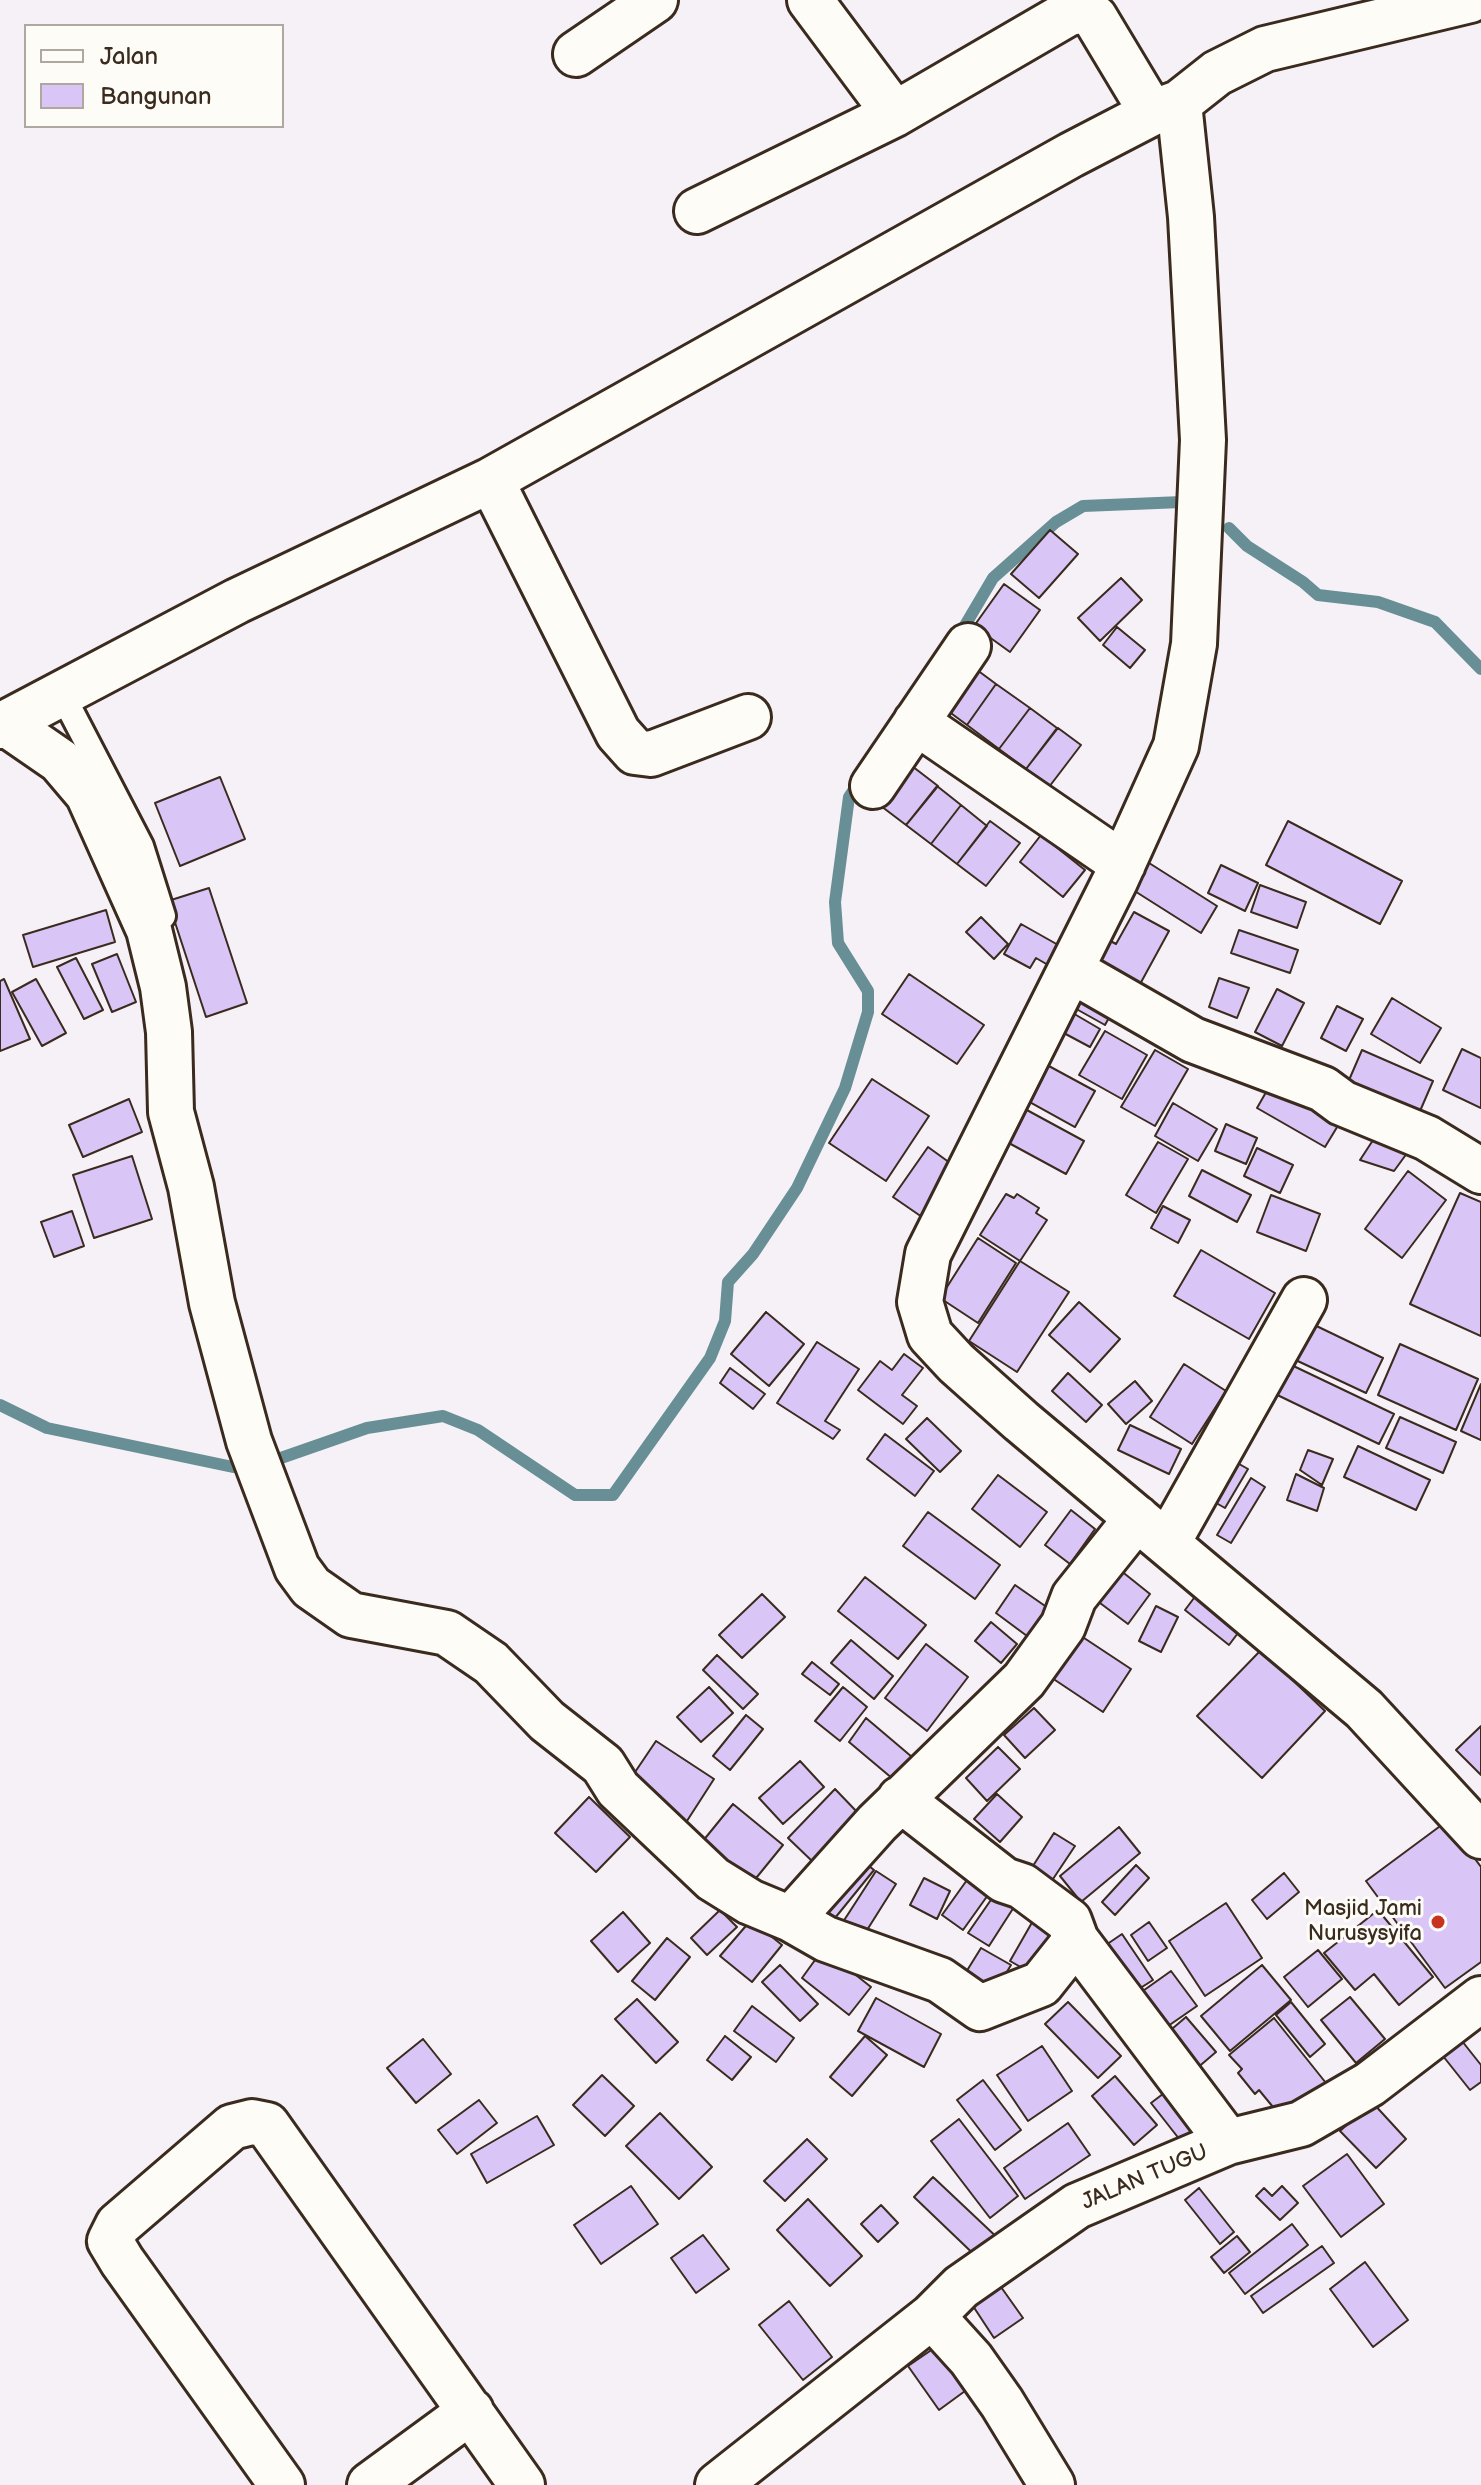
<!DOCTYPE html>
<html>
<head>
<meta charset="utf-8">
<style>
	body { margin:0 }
	#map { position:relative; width:1481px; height:2485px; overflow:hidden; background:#f6f1f7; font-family:"Balsamiq Sans",sans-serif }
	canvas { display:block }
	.legend { position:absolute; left:24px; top:24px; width:260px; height:104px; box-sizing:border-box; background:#fdfcf7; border:2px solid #afa8a0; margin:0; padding:10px 14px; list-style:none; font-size:24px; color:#3b2a1e }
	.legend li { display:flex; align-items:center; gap:16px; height:40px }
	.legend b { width:40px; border:2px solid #afa8a0 }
</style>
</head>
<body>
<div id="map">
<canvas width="1481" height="2485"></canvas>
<ul class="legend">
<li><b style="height:10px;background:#fdfcf7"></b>Jalan</li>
<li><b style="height:22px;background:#d9c6f7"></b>Bangunan</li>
</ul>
</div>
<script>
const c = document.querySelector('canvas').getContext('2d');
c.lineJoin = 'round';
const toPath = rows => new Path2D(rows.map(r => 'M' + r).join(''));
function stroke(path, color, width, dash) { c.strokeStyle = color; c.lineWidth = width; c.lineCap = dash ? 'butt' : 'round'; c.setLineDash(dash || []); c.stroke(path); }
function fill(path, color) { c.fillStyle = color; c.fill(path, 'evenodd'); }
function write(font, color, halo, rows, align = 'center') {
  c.font = font + ' "Balsamiq Sans",sans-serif'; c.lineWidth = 6; c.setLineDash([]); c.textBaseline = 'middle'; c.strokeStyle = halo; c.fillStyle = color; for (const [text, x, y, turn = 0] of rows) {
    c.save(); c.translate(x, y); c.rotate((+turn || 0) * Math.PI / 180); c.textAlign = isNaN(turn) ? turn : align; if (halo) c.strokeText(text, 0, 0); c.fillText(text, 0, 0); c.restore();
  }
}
stroke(toPath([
	[1229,528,1247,546,1303,582,1318,595,1378,602,1435,622,1481,669],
	[957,639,993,578,1056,522,1083,506,1182,502],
	[0,1405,47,1428,233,1467],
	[278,1459,367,1428,443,1416,478,1430,575,1495,613,1495,710,1358,725,1321,728,1282,753,1254,797,1188,845,1088,868,1012,868,991,838,943,835,902,849,797,861,779]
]), '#678f95', 12);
const building = toPath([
	[1050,530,1078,554,1039,598,1011,574,1050,530],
	[1121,578,1142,600,1100,641,1078,618,1121,578],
	[1004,584,1040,610,1010,652,974,626,1004,584],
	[1117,627,1145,650,1130,668,1103,645,1117,627],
	[969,664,996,684,967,725,940,705,969,664],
	[996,684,1030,708,999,749,967,725,996,684],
	[1030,708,1057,728,1026,769,999,749,1030,708],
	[1058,728,1081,745,1049,787,1026,769,1058,728],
	[908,763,938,786,906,825,877,803,908,763],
	[220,777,245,839,180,866,155,803,220,777],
	[937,786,961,805,931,844,906,825,937,786],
	[961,805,987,826,957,864,931,844,961,805],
	[990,821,1020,843,986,886,957,864,990,821],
	[1288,821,1402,881,1380,924,1266,865,1288,821],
	[1041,835,1085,870,1063,897,1020,862,1041,835],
	[1138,856,1217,906,1201,933,1122,883,1138,856],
	[1221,865,1258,883,1245,911,1208,893,1221,865],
	[1260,885,1306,902,1297,928,1251,912,1260,885],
	[209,888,247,1003,206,1017,168,901,209,888],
	[106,910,115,942,33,967,23,935,106,910],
	[1134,912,1169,931,1133,997,1085,970,1103,937,1116,944,1134,912],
	[981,917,1008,944,994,959,966,932,981,917],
	[1021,924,1060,946,1048,965,1036,958,1030,968,1004,954,1021,924],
	[1239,930,1298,950,1290,973,1231,953,1239,930],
	[117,954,136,1002,112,1012,92,964,117,954],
	[76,958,103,1010,84,1019,57,967,76,958],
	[909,974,984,1025,957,1064,882,1014,909,974],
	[1219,978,1249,988,1237,1018,1209,1007,1219,978],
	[4,979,30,1039,0,1051,0,981,4,979],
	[36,979,66,1033,42,1046,12,992,36,979],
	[1084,982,1118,1001,1105,1025,1071,1006,1084,982],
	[1277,989,1304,1003,1282,1046,1255,1032,1277,989],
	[1392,998,1441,1028,1420,1063,1371,1034,1392,998],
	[1337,1006,1363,1019,1346,1051,1321,1038,1337,1006],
	[1071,1012,1100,1029,1090,1047,1060,1031,1071,1012],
	[1105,1031,1147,1055,1122,1099,1079,1075,1105,1031],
	[1462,1049,1481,1058,1481,1108,1443,1090,1462,1049],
	[1155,1050,1188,1069,1155,1126,1121,1107,1155,1050],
	[1362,1050,1433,1081,1417,1118,1346,1087,1362,1050],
	[1047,1065,1095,1091,1075,1127,1028,1101,1047,1065],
	[872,1079,929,1116,886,1181,829,1143,872,1079],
	[1273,1080,1342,1119,1325,1147,1257,1108,1273,1080],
	[129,1099,142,1132,83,1157,69,1125,129,1099],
	[1173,1103,1217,1129,1198,1161,1155,1136,1173,1103],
	[1025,1109,1084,1141,1066,1174,1007,1142,1025,1109],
	[1226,1124,1257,1138,1246,1164,1215,1151,1226,1124],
	[1379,1131,1413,1145,1394,1171,1360,1160,1379,1131],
	[1158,1142,1188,1159,1156,1213,1126,1195,1158,1142],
	[928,1147,957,1168,922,1217,893,1197,928,1147],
	[1257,1148,1293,1165,1280,1193,1244,1176,1257,1148],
	[132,1156,152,1219,94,1238,73,1175,132,1156],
	[1202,1170,1251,1195,1237,1222,1189,1196,1202,1170],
	[1408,1171,1446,1200,1402,1258,1365,1229,1408,1171],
	[1460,1193,1481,1202,1481,1336,1410,1304,1460,1193],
	[1006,1194,1014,1198,1017,1194,1039,1208,1036,1213,1047,1220,1020,1261,980,1235,1006,1194],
	[1271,1195,1320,1214,1306,1251,1257,1232,1271,1195],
	[1163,1206,1190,1220,1178,1243,1151,1228,1163,1206],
	[72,1211,84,1246,54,1257,41,1222,72,1211],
	[978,1238,1016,1263,978,1323,940,1298,978,1238],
	[1201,1250,1275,1293,1249,1339,1174,1296,1201,1250],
	[1020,1261,1069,1292,1017,1372,969,1341,1020,1261],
	[1079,1302,1120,1339,1090,1372,1049,1335,1079,1302],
	[766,1312,804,1344,769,1386,731,1354,766,1312],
	[1304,1320,1383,1358,1366,1393,1287,1356,1304,1320],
	[817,1342,859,1369,825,1421,840,1430,833,1439,777,1403,817,1342],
	[1400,1344,1478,1379,1456,1430,1378,1395,1400,1344],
	[904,1354,923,1368,902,1395,917,1406,903,1424,858,1390,880,1361,892,1370,904,1354],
	[1283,1361,1394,1414,1379,1444,1269,1391,1283,1361],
	[1184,1364,1226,1391,1192,1444,1150,1417,1184,1364],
	[730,1368,765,1394,753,1409,720,1383,730,1368],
	[1068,1373,1102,1405,1086,1422,1052,1391,1068,1373],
	[1135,1381,1152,1401,1126,1424,1108,1404,1135,1381],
	[1481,1384,1481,1440,1461,1431,1481,1384],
	[1400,1417,1456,1442,1443,1473,1386,1448,1400,1417],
	[927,1418,961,1451,940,1472,906,1439,927,1418],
	[1130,1425,1181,1449,1169,1474,1118,1450,1130,1425],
	[885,1434,934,1471,915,1496,867,1459,885,1434],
	[1358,1446,1430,1480,1416,1510,1344,1477,1358,1446],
	[1308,1450,1333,1459,1322,1485,1300,1470,1308,1450],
	[1225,1456,1248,1469,1225,1508,1202,1495,1225,1456],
	[1296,1474,1324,1488,1317,1511,1287,1500,1296,1474],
	[998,1475,1047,1512,1020,1547,972,1509,998,1475],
	[1251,1478,1265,1487,1231,1543,1217,1535,1251,1478],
	[1071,1510,1095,1529,1070,1564,1045,1545,1071,1510],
	[928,1512,1000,1565,975,1599,903,1546,928,1512],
	[1115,1566,1150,1594,1128,1624,1092,1597,1115,1566],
	[865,1577,926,1625,898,1659,838,1611,865,1577],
	[1015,1585,1048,1608,1027,1636,996,1613,1015,1585],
	[1203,1586,1247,1621,1229,1645,1185,1610,1203,1586],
	[762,1594,785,1617,742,1658,719,1635,762,1594],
	[1156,1606,1178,1617,1161,1652,1139,1641,1156,1606],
	[991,1622,1017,1644,1001,1663,975,1641,991,1622],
	[1072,1630,1131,1669,1103,1712,1043,1672,1072,1630],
	[851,1640,893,1676,874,1699,831,1663,851,1640],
	[926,1644,968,1677,927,1731,885,1698,926,1644],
	[1261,1650,1325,1711,1262,1778,1197,1716,1261,1650],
	[717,1655,758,1694,743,1709,703,1670,717,1655],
	[812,1662,839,1684,830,1695,802,1674,812,1662],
	[709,1687,733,1713,701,1742,677,1717,709,1687],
	[843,1687,867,1707,840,1741,815,1721,843,1687],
	[1034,1708,1055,1730,1025,1758,1004,1735,1034,1708],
	[746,1715,763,1729,730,1770,713,1756,746,1715],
	[866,1718,912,1757,893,1779,849,1742,866,1718],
	[1481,1726,1481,1775,1456,1750,1481,1726],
	[656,1741,714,1779,685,1824,627,1784,656,1741],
	[998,1747,1020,1769,987,1801,966,1778,998,1747],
	[800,1761,824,1787,783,1824,759,1798,800,1761],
	[835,1789,859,1814,812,1861,788,1838,835,1789],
	[997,1794,1022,1817,1000,1842,974,1819,997,1794],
	[589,1797,630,1837,596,1872,555,1833,589,1797],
	[733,1804,783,1845,748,1888,698,1847,733,1804],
	[1447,1821,1481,1867,1481,1962,1445,1988,1366,1881,1447,1821],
	[1119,1827,1140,1853,1081,1902,1060,1876,1119,1827],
	[1054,1833,1075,1846,1051,1882,1031,1869,1054,1833],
	[854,1854,874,1870,835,1918,815,1901,854,1854],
	[1136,1865,1149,1878,1115,1915,1102,1902,1136,1865],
	[876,1871,896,1884,862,1938,841,1925,876,1871],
	[1284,1873,1299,1892,1267,1919,1252,1900,1284,1873],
	[924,1878,950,1891,937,1919,910,1905,924,1878],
	[967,1880,988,1895,963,1930,942,1915,967,1880],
	[995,1894,1014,1907,989,1946,968,1933,995,1894],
	[1226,1903,1262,1958,1205,1996,1169,1941,1226,1903],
	[720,1910,737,1927,707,1955,691,1938,720,1910],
	[1378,1910,1433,1977,1399,2005,1374,1974,1355,1990,1324,1953,1378,1910],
	[623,1912,650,1943,618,1972,591,1941,623,1912],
	[1034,1919,1057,1933,1033,1974,1010,1961,1034,1919],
	[751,1920,782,1945,752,1982,720,1956,751,1920],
	[1149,1922,1167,1948,1148,1961,1131,1935,1149,1922],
	[1122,1934,1153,1980,1131,1994,1100,1949,1122,1934],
	[667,1938,690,1957,655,2000,632,1981,667,1938],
	[981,1948,1011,1965,993,1995,963,1977,981,1948],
	[823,1949,871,1987,849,2015,802,1978,823,1949],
	[1318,1950,1342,1979,1308,2007,1284,1977,1318,1950],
	[780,1965,818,2004,800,2021,762,1982,780,1965],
	[1262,1965,1291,2000,1230,2051,1201,2016,1262,1965],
	[1171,1971,1197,2006,1158,2033,1133,1998,1171,1971],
	[1350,1997,1385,2039,1356,2063,1321,2020,1350,1997],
	[876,1998,941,2034,924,2067,858,2031,876,1998],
	[637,1999,678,2042,656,2063,615,2019,637,1999],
	[1068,2002,1121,2056,1098,2078,1045,2024,1068,2002],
	[1291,2002,1325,2044,1310,2057,1276,2015,1291,2002],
	[752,2006,794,2038,776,2062,734,2031,752,2006],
	[1186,2017,1216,2052,1189,2075,1159,2040,1186,2017],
	[1274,2018,1326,2083,1282,2118,1259,2090,1255,2094,1238,2073,1242,2069,1229,2055,1274,2018],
	[725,2036,751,2057,732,2080,707,2060,725,2036],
	[865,2036,887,2055,852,2096,830,2077,865,2036],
	[1458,2036,1481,2065,1481,2082,1470,2090,1439,2051,1458,2036],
	[423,2039,451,2074,416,2103,387,2068,423,2039],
	[1042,2046,1072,2091,1028,2121,997,2075,1042,2046],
	[602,2075,634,2106,605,2136,573,2105,602,2075],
	[1115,2076,1157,2125,1134,2145,1092,2096,1115,2076],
	[983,2080,1021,2130,995,2150,957,2100,983,2080],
	[1176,2084,1204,2121,1180,2140,1151,2103,1176,2084],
	[479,2100,497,2123,457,2154,438,2130,479,2100],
	[1372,2102,1406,2139,1376,2168,1340,2131,1372,2102],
	[660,2113,712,2167,679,2199,626,2146,660,2113],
	[537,2116,554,2145,487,2183,471,2154,537,2116],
	[959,2119,1018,2196,990,2218,931,2141,959,2119],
	[1068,2123,1090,2155,1025,2199,1004,2168,1068,2123],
	[807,2139,827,2159,785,2201,764,2181,807,2139],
	[1347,2154,1384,2204,1341,2237,1303,2186,1347,2154],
	[933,2177,1003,2243,984,2264,914,2197,933,2177],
	[631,2186,658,2224,601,2264,574,2225,631,2186],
	[1282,2186,1298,2203,1280,2220,1256,2196,1264,2188,1272,2196,1282,2186],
	[1199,2188,1234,2232,1220,2244,1185,2200,1199,2188],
	[808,2199,862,2256,830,2286,777,2230,808,2199],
	[881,2205,898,2223,878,2242,861,2224,881,2205],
	[1292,2224,1308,2245,1245,2294,1229,2273,1292,2224],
	[703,2235,729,2269,696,2293,671,2258,703,2235],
	[1237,2236,1250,2252,1224,2273,1211,2257,1237,2236],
	[1322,2246,1334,2263,1263,2313,1251,2296,1322,2246],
	[1365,2262,1408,2320,1373,2347,1330,2289,1365,2262],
	[1001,2287,1023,2318,994,2338,973,2306,1001,2287],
	[789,2301,832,2357,803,2380,759,2325,789,2301],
	[946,2340,976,2383,939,2410,908,2366,946,2340]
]);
fill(building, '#d9c6f7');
stroke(building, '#3b2a1e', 2);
const service = toPath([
	[62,694,141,846,163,916]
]);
const minor = toPath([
	[810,0,895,114],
	[576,54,655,0],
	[1179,103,1191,217,1203,440,1194,644,1176,746,1115,881,928,1254,920,1302,930,1335,956,1363,1021,1421,1364,1709,1481,1836],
	[697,211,895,114,1069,13,1086,10,1095,18,1152,113],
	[491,480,618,733,635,752,651,754,748,717],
	[916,722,1123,864],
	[5,723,60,761,88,794,149,930,163,987,169,1032,171,1112,191,1187,212,1303,249,1441,297,1568,311,1587,351,1615,447,1633,491,1663,547,1721,603,1765,618,1789,713,1879,750,1902,791,1919,826,1939,940,1980,980,2008,1041,1984,1076,1940],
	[0,726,237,601,491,480,1071,155,1152,113,1179,103,1217,73,1265,49,1470,0],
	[873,786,968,646],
	[1071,970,1193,1040,1323,1089,1342,1103,1427,1138,1481,1171],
	[1168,1542,1304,1300],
	[900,1799,1004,1880,1022,1886,1069,1921,1076,1940,1228,2142],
	[791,1919,877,1823,1024,1680,1063,1626,1074,1597,1137,1518],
	[932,2316,971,2359,1002,2403,1052,2485],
	[282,2485,122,2261,110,2241,118,2225,232,2127,252,2122,267,2125,522,2485],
	[370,2485,471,2411],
	[718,2485,932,2316,961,2287,1077,2206,1228,2142,1301,2124,1370,2084,1481,1999]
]);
stroke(service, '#3b2a1e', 30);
stroke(minor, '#3b2a1e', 50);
stroke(service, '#fdfcf7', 24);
stroke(minor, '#fdfcf7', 44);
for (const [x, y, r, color] of [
	[1438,1922,8,"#c8321e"]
]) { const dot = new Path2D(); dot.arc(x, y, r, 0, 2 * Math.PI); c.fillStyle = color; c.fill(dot); stroke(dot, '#fdfcf7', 3); }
write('22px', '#3b2a1e', '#fdfcf7', [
	["Masjid Jami",1422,1909],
	["Nurusysyifa",1422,1934]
], 'right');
write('22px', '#3b2a1e', '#fdfcf7', [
	["JALAN TUGU",1145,2178,-23]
]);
</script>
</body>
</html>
